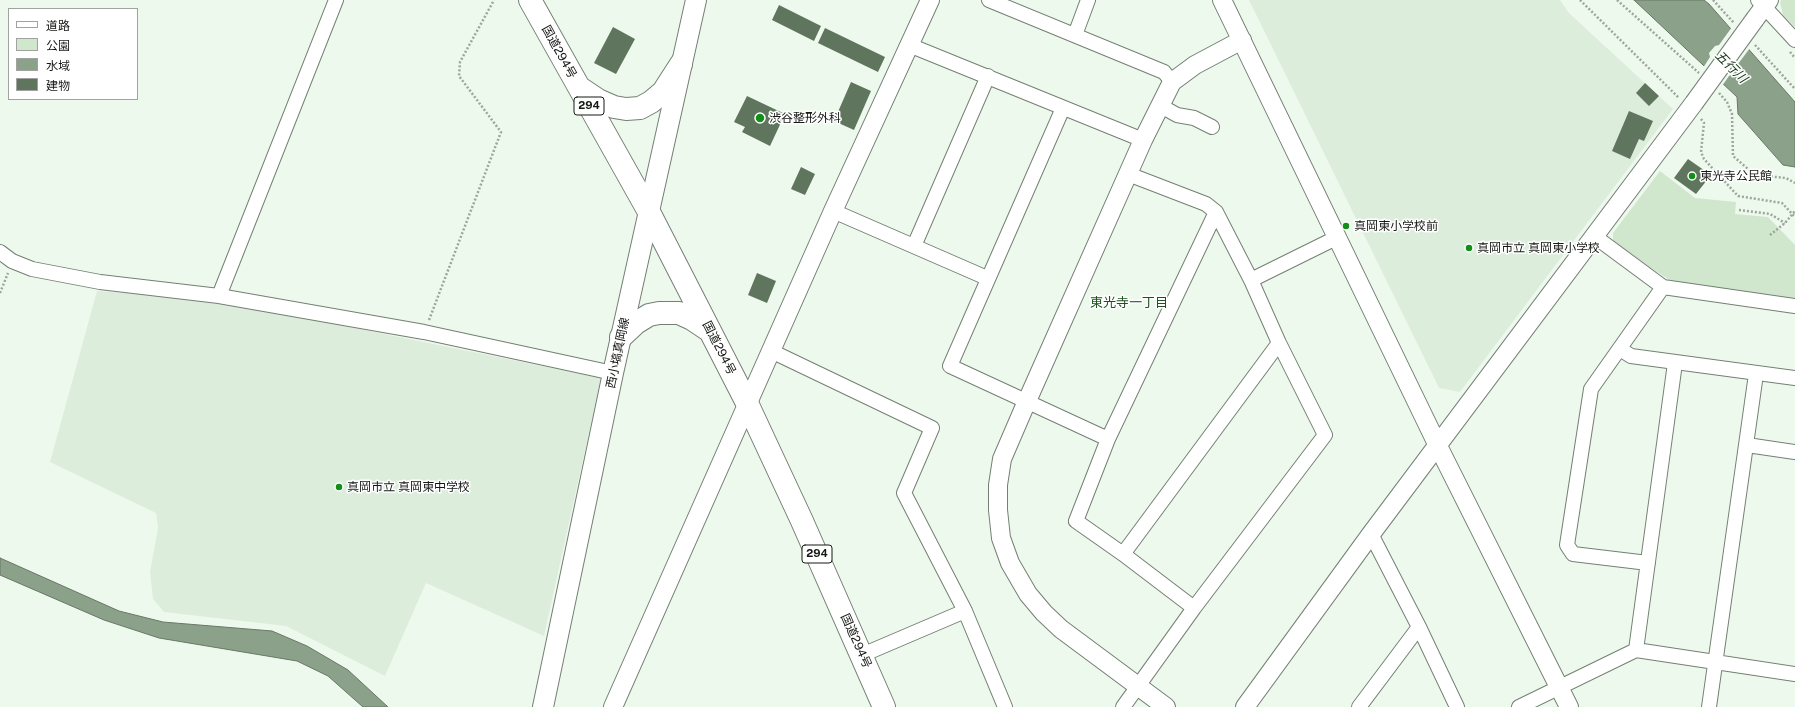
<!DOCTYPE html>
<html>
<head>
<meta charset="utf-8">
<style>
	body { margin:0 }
	#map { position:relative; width:1795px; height:707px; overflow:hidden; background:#eef9ed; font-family:"Public Sans","Noto Sans JP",sans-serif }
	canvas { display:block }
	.legend { position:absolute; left:8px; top:8px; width:130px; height:92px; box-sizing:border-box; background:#fff; border:1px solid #a1a3a1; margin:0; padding:5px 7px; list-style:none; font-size:12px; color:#151814 }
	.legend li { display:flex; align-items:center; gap:8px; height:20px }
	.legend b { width:20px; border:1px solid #a1a3a1 }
</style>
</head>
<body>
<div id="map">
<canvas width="1795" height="707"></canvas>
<ul class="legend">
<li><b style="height:5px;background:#fff"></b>道路</li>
<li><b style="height:11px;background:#d0e7ce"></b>公園</li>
<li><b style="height:11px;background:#8ba189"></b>水域</li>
<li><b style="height:11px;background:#5f755d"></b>建物</li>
</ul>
</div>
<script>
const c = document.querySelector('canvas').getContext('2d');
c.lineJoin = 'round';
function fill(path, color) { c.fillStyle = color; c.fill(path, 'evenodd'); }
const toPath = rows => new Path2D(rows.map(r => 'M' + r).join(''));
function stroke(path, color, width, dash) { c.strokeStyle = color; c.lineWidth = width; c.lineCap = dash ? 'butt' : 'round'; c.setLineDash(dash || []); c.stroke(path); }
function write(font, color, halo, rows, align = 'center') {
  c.font = font + ' "Public Sans","Noto Sans JP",sans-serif'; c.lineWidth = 3; c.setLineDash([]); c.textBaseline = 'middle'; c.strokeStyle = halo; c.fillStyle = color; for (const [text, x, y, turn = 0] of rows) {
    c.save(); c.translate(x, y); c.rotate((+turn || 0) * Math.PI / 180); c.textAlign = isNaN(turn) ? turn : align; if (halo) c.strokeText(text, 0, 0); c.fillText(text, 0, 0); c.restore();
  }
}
fill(toPath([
	[1249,0,1560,0,1569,13,1673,109,1460,392,1439,388],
	[97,291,207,298,601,378,544,636,426,583,385,676,286,626,164,612,153,599,150,572,158,528,156,513,50,462]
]), '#ddeddc');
fill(toPath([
	[1781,0,1795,0,1795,27,1783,15,1780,2],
	[1660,171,1695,198,1736,202,1735,214,1768,217,1795,245,1795,299,1671,281,1613,243,1613,233]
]), '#d0e7ce');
const water = toPath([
	[1634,0,1704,0,1709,4,1795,102,1795,167,1783,165,1738,114,1737,97,1634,0],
	[0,558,119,611,163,622,272,631,307,646,348,670,388,707,363,707,328,676,297,661,159,638,104,620,0,575,0,558]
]);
fill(water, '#8ba189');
stroke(water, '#687866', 1);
fill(toPath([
	[1732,27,1750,48,1738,64,1737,69,1732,75,1729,76,1722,86,1703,68,1710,57,1709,53,1715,46,1719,45]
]), '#eef9ed');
fill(toPath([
	[779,5,821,26,814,41,772,20],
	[613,27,635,39,616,74,594,63],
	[825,28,885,57,878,72,818,43],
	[851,82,871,91,854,130,834,121],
	[1645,83,1659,96,1649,106,1636,93],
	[747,96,785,114,770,146,742,132,745,127,734,122],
	[1629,111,1653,121,1644,141,1639,139,1630,159,1612,151],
	[1688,159,1711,175,1696,194,1674,178],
	[801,167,815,174,805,195,791,189],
	[757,273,776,281,767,303,748,295]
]), '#5f755d');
const minor = toPath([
	[989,0,1164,72,1172,82],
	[1758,0,1795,40],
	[1075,35,1088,0],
	[909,45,1143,140],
	[1161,106,1177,115,1194,118,1212,127],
	[1063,108,950,366,1108,439],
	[833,211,987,278],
	[1594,236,1663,287,1795,306],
	[914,246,988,76],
	[0,252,12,261,32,269,100,282,219,296,424,332,613,373],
	[1251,280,1338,237],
	[219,296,336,0],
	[1620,349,1631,356,1795,378],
	[771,351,932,428,904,493,965,611,1005,707],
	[1747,445,1795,452],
	[1371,534,1419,627,1457,707],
	[1123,554,1279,343],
	[1648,563,1573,554,1567,545,1591,389,1663,287],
	[1194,608,1123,554,1076,521,1108,439,1216,212],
	[1636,650,1675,363],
	[862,655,965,611],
	[1123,707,1194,608,1325,435,1279,343,1251,280,1216,212,1206,204,1128,174],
	[1359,707,1419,627],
	[1519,707,1636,650,1795,674],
	[1709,707,1756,374]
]);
const tertiary = toPath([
	[1222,0,1438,446,1569,707],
	[1755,19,1769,0],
	[613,707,833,211,930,0],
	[1166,707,1061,629,1044,613,1028,594,1010,563,1001,538,998,510,998,485,1002,459,1027,401,1143,140,1172,82,1195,65,1242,40],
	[1245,707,1371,534,1694,103]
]);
const secondary = toPath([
	[543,707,613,373,696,0]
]);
const trunk = toPath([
	[530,0,649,212,747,403,802,521,884,707],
	[580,88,598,100,614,107,626,109,640,108,651,102,663,92,681,64],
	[621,337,636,323,649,315,659,313,679,313,692,319,710,331]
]);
stroke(minor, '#757f75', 16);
stroke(tertiary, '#757f75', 20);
stroke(secondary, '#757f75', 22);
stroke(trunk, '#757f75', 24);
stroke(toPath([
	[1580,0,1679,98],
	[1617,0,1699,73],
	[1713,0,1734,23],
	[1755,45,1795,89],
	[1790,52,1795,58],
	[1719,93,1727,102,1732,114,1733,156,1755,175,1786,178,1795,183],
	[1701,119,1704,123,1701,152,1704,159,1738,196,1782,203,1795,217],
	[1739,210,1770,214,1785,223],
	[1770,235,1785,223,1795,211],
	[0,293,8,273],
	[429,320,501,132,459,76,460,62,494,0]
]), '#9da59c', 2.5, [2, 2]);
stroke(minor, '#fff', 14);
stroke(tertiary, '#fff', 18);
stroke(secondary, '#fff', 20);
stroke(trunk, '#fff', 22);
const tertiaryBridge = toPath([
	[1694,103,1755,19]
]);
stroke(tertiaryBridge, '#757f75', 20, []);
stroke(tertiaryBridge, '#fff', 18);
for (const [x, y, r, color] of [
	[760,118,5,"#138e19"],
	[1692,176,4,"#138e19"],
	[1346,226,4,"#138e19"],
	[1469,248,4,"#138e19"],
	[339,487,4,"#138e19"]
]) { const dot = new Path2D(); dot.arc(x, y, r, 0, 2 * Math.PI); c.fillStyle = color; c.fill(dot); stroke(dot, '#fff', 1.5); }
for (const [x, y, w] of [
	[589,106,30],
	[817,554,30]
]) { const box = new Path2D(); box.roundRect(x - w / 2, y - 9, w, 18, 3); c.fillStyle = '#fff'; c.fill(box); stroke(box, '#151814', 1); }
write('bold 11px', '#151814', null, [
	["294",589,106],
	["294",817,554]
]);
write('12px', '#151814', '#fff', [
	["国道294号",559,52,61],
	["国道294号",719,348,63],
	["西小塙真岡線",618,353,-78],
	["国道294号",856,641,66]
]);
write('12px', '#151814', '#fff', [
	["渋谷整形外科",769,118],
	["東光寺公民館",1700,176],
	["真岡東小学校前",1354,226],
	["真岡市立 真岡東小学校",1477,248],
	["真岡市立 真岡東中学校",347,487]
], 'left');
write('italic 13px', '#10340f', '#fff', [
	["五行川",1731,67,45]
]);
write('13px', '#1e521e', '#fff', [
	["東光寺一丁目",1129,303]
]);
</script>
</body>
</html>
